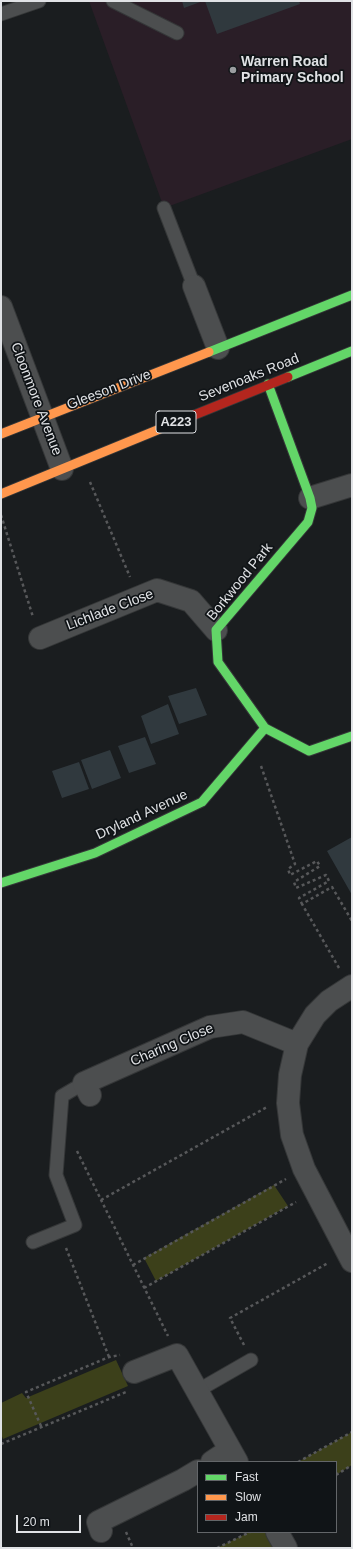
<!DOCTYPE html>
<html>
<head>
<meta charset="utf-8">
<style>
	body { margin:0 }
	#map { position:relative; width:353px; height:1549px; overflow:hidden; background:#1a1d1f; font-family:Helvetica,sans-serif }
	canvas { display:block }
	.frame { position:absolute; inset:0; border:2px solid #e0e2e5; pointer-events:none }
	.legend { position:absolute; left:197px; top:1461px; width:140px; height:72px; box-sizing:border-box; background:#101417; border:1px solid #636669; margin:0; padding:5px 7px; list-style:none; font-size:12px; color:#e0e2e5 }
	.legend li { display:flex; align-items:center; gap:8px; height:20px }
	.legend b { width:20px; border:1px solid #636669 }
	.scale { position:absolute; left:16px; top:1515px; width:65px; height:18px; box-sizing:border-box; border:2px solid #e0e2e5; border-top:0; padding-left:5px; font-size:12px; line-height:14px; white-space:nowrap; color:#e0e2e5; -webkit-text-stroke:3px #101417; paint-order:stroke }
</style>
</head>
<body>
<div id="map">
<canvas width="353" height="1549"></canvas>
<div class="frame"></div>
<ul class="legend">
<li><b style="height:5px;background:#63d668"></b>Fast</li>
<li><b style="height:5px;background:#ff974d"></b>Slow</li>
<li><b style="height:5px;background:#b3261e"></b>Jam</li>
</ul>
<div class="scale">20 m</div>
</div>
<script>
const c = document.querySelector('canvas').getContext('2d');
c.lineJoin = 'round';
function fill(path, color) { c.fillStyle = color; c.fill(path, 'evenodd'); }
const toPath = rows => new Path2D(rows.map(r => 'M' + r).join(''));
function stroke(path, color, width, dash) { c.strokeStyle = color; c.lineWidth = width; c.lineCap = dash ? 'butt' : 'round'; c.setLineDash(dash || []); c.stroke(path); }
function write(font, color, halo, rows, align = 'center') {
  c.font = font + ' Helvetica,sans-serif'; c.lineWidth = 3.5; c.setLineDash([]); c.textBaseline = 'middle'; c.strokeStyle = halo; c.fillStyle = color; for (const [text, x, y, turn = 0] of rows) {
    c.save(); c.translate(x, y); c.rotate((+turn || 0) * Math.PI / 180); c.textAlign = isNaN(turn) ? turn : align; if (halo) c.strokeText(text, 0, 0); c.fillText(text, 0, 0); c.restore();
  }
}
fill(toPath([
	[89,1,352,1,352,139,164,208]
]), '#2a1e27');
fill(toPath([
	[274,1185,288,1206,156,1281,144,1258],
	[116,1360,128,1386,3,1439,1,1434,1,1403,22,1393,26,1398],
	[352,1432,352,1465,336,1475,336,1462,298,1462],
	[250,1532,277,1532,286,1548,217,1548]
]), '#3c401a');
fill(toPath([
	[182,1,203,1,184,8],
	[205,1,299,1,300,4,217,34],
	[196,688,207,715,179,724,168,696],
	[168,704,179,734,151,744,141,716],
	[145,737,156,764,129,773,118,746],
	[110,750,121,778,92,789,81,760],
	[79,762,89,789,62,798,52,771],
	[352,837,352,895,327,851]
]), '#30393e');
const lane = toPath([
	[113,1,177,33],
	[1,14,39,1],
	[164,208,194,286],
	[33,1242,75,1225,56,1175,62,1096,84,1083],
	[197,1391,251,1360]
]);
const street = toPath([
	[194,286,218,348],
	[1,307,62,469],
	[310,498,352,485],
	[40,638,157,590,191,601,216,630],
	[352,986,329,1001,315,1015,297,1044,290,1075,288,1103,292,1135,304,1169,352,1261],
	[90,1095,84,1083,210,1027,243,1022,297,1044],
	[134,1372,177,1355,237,1462],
	[212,1462,230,1450],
	[101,1531,98,1522,183,1480,198,1471],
	[277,1532,286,1548]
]);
const fast = toPath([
	[209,352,352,295],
	[288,377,352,351],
	[268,384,310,498,312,508,308,522,216,630,218,662,265,728,309,751,352,736],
	[1,883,95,853,202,802,265,728]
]);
const slow = toPath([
	[1,434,209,352],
	[1,494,172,424]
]);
const jam = toPath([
	[172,424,288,377]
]);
stroke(lane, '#353738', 15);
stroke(street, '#353738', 24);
stroke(fast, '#353738', 11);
stroke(slow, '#353738', 11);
stroke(jam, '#353738', 11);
stroke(toPath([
	[90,482,130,577],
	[1,515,33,617],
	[261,766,295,864,288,869,290,875,317,861,320,866,294,882,296,888,326,875,329,881,299,898,302,904],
	[339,968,302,904,332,887,352,921],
	[77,1151,168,1336],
	[101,1200,267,1107],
	[66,1248,109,1357],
	[133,1265,286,1179],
	[144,1288,296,1202],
	[244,1345,230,1318,328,1263],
	[41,1426,26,1392,109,1357,120,1355],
	[1,1444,126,1392],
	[298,1462,352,1432],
	[336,1475,352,1465],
	[126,1532,133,1548],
	[217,1548,250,1532]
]), '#57585a', 2.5, [3, 3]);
stroke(lane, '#4c4e4f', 13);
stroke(street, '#4c4e4f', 22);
stroke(fast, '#63d668', 9);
stroke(slow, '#ff974d', 9);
stroke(jam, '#b3261e', 9);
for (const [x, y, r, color] of [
	[233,70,4,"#9b9da0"]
]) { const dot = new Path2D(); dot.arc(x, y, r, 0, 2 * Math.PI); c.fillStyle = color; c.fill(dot); stroke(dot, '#101417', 1.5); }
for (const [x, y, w] of [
	[176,422,40]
]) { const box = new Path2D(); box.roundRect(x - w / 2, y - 11, w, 22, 3); c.fillStyle = '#101417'; c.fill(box); stroke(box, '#e0e2e5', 1); }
write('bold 13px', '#e0e2e5', null, [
	["A223",176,422]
]);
write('bold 14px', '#e0e2e5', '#101417', [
	["Warren Road",241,62],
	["Primary School",241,78]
], 'left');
write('14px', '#e0e2e5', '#101417', [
	["Sevenoaks Road",249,378,-22],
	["Gleeson Drive",109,390,-21],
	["Cloonmore Avenue",36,399,69],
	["Borkwood Park",240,582,-51],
	["Lichlade Close",110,610,-21],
	["Dryland Avenue",142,815,-25],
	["Charing Close",172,1045,-23]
]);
</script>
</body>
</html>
